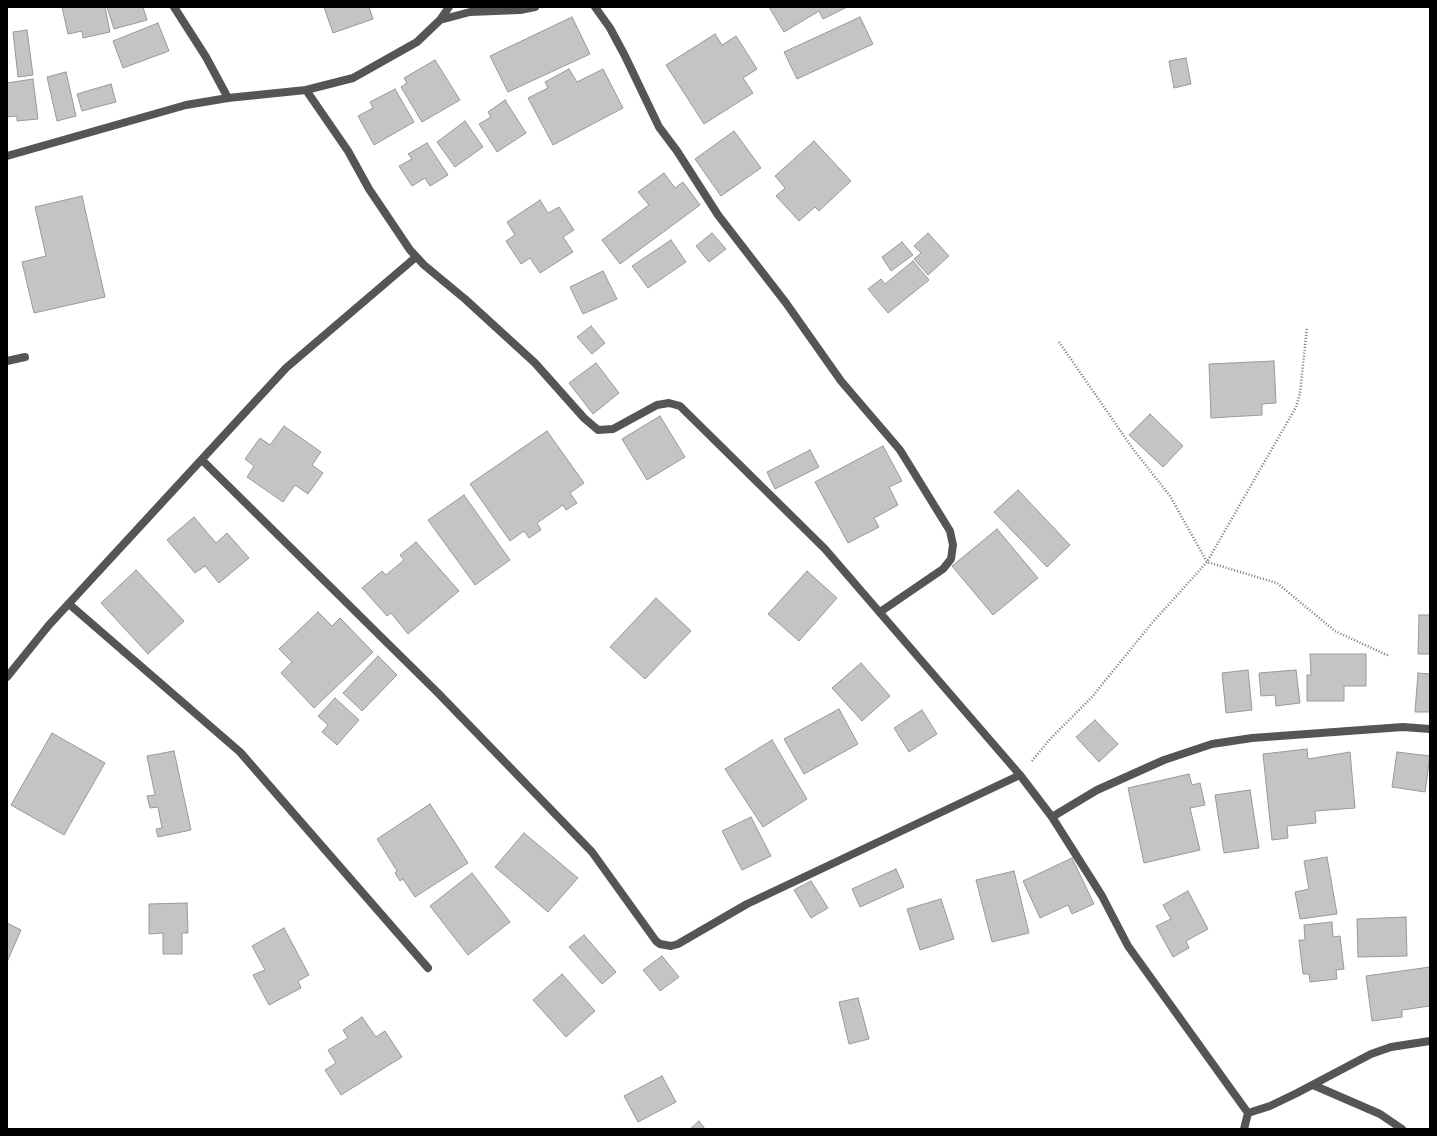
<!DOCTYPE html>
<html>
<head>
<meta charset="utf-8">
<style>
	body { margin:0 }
	#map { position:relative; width:1437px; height:1136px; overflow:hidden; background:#fff; font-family:Manrope,sans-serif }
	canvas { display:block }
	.frame { position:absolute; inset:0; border:8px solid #000; pointer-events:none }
</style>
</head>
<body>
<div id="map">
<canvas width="1437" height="1136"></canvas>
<div class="frame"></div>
</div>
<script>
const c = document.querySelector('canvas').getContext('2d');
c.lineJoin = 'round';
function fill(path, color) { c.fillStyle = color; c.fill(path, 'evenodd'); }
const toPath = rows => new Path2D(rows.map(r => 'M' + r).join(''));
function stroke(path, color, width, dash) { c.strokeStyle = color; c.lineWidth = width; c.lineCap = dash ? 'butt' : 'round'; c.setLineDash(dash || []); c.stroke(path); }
const building = toPath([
	[62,7,105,7,110,32,83,38,82,31,68,34,62,7],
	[107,7,143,7,147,20,114,29,107,7],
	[324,7,369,7,373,19,333,33,324,7],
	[769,7,847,7,823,19,819,11,784,32,769,7],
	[572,17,590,54,508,92,490,56,572,17],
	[860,17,873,44,797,79,784,52,860,17],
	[158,23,169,51,123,68,113,41,158,23],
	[27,30,33,75,18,77,13,32,27,30],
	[715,34,722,45,736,36,757,69,743,78,753,93,704,124,666,65,715,34],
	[1186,58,1191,84,1174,88,1169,61,1186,58],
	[435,60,460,100,422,122,401,87,407,83,404,78,435,60],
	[569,69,577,82,603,69,623,108,553,145,528,98,548,88,545,82,569,69],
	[66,72,76,116,57,121,47,77,66,72],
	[33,79,38,119,17,121,17,116,7,117,7,83,33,79],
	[111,84,116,102,82,111,77,94,111,84],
	[395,89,414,122,374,145,358,116,373,108,370,102,395,89],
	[505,100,526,133,497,152,479,124,491,117,488,112,505,100],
	[465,121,483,147,455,167,437,142,465,121],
	[734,131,761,168,721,196,695,159,734,131],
	[814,141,851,181,819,211,815,207,799,221,776,196,785,188,775,176,814,141],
	[427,143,448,175,430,186,425,178,412,186,399,166,412,159,408,154,427,143],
	[664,173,675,188,683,182,700,205,620,264,602,240,649,205,638,192,664,173],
	[82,196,105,297,34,313,22,262,46,256,35,207,82,196],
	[540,200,548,213,559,207,574,230,563,237,573,252,540,273,530,258,521,264,506,241,515,235,507,222,540,200],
	[712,233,726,249,709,262,696,246,712,233],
	[928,233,949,256,928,275,914,259,921,253,914,246,928,233],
	[671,240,686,262,648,288,632,266,671,240],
	[902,242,913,255,891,271,882,257,902,242],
	[913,261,929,280,888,313,868,289,881,279,885,284,913,261],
	[603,271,617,299,583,314,570,287,603,271],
	[591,326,605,343,592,354,577,337,591,326],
	[1274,361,1276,403,1262,404,1262,415,1211,418,1209,364,1274,361],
	[596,363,619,393,593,414,569,383,596,363],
	[1150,414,1183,446,1163,467,1129,435,1150,414],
	[660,416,685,457,647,480,622,439,660,416],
	[284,426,321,452,312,465,323,473,308,494,295,485,283,502,247,477,254,466,245,459,260,438,270,445,284,426],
	[547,431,584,483,570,493,577,503,566,510,563,505,537,523,541,530,529,538,524,531,510,541,470,484,547,431],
	[883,446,902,481,889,487,898,505,874,518,879,527,848,543,815,482,883,446],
	[810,450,819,467,775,489,767,472,810,450],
	[1018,490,1070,545,1047,567,994,512,1018,490],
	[464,495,510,560,475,585,428,520,464,495],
	[194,517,216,543,227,533,249,558,219,583,205,566,195,573,167,540,194,517],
	[997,529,1038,578,993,615,952,566,997,529],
	[416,542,459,591,408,634,391,613,387,616,362,588,382,571,386,575,404,560,400,555,416,542],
	[136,570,184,621,148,654,101,603,136,570],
	[807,571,837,598,799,641,768,614,807,571],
	[656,598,691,631,645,679,610,647,656,598],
	[318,612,332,626,340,618,373,652,314,708,281,673,292,662,279,649,318,612],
	[1419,615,1430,615,1430,654,1418,654,1419,615],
	[1310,654,1366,654,1366,686,1344,686,1344,701,1307,701,1307,675,1311,675,1310,654],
	[378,656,397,675,362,711,343,693,378,656],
	[861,663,890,696,862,721,832,688,861,663],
	[1248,670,1252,710,1226,713,1222,673,1248,670],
	[1296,670,1300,703,1276,706,1275,695,1261,696,1259,673,1296,670],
	[1418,673,1430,674,1430,712,1415,712,1418,673],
	[335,698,359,720,337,745,322,732,328,725,318,716,335,698],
	[839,709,858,744,804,774,784,739,839,709],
	[922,710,937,734,909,752,894,728,922,710],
	[1095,720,1118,744,1099,762,1076,737,1095,720],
	[52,733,105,763,64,835,11,805,52,733],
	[772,740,807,799,763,827,725,769,772,740],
	[1307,749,1308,759,1350,752,1355,808,1315,811,1316,823,1287,826,1288,838,1272,840,1263,754,1307,749],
	[174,751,191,830,158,837,156,829,162,828,158,807,150,808,147,796,155,795,147,756,174,751],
	[1397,752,1430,756,1425,792,1392,787,1397,752],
	[1189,774,1192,785,1200,783,1205,805,1190,808,1200,850,1144,863,1128,788,1189,774],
	[1250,790,1259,848,1224,853,1215,795,1250,790],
	[430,804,468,863,415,897,403,879,400,881,395,873,397,871,377,839,430,804],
	[751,817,771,856,742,870,722,831,751,817],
	[524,833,578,878,548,912,495,867,524,833],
	[1327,857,1337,914,1300,919,1295,892,1309,889,1304,861,1327,857],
	[1072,858,1094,904,1072,914,1068,905,1040,918,1023,881,1072,858],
	[896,869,904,887,860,907,852,889,896,869],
	[1014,871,1029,933,992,942,976,880,1014,871],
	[472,873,510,922,468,955,430,906,472,873],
	[811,881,828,908,811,918,794,890,811,881],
	[1188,891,1208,929,1186,941,1189,948,1173,957,1156,926,1171,919,1163,905,1188,891],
	[941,899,954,939,920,950,907,909,941,899],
	[187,903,188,933,182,933,182,954,163,954,163,933,149,934,149,904,187,903],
	[1406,917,1407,956,1358,957,1357,919,1406,917],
	[1332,922,1333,937,1340,936,1344,969,1336,970,1337,979,1310,982,1309,974,1303,974,1299,940,1305,940,1304,925,1332,922],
	[7,923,21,930,7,962,7,923],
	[284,928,309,975,298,981,301,988,269,1005,253,975,265,970,252,946,284,928],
	[584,935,616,972,602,984,569,947,584,935],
	[662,956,679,977,660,991,643,970,662,956],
	[1430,967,1430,1006,1402,1010,1402,1017,1372,1021,1366,976,1430,967],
	[562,974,595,1011,566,1037,533,1000,562,974],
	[858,998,869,1039,849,1044,839,1002,858,998],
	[362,1017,376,1037,385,1031,402,1057,341,1095,325,1070,336,1063,328,1050,348,1038,343,1030,362,1017],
	[662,1076,676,1102,638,1122,624,1096,662,1076],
	[699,1121,705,1129,690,1129,699,1121]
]);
fill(building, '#c4c4c4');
stroke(building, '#999', 1);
stroke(toPath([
	[1059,342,1133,449,1170,496,1207,562,1277,583,1335,631,1389,656],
	[1032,761,1050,739,1092,697,1152,623,1207,562,1296,407,1300,393,1307,327]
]), '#777', 2.5, [1, 2]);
stroke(toPath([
	[7,361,25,357]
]), '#555', 8);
stroke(toPath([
	[174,7,206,57,228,98],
	[595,7,610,28,625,56,659,127,677,151,718,215,786,303,841,381,900,450,950,531,953,545,951,559,943,569,880,612],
	[440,20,470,12,520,10,535,7],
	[306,90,348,151,369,189,410,250,424,265,465,299,535,363,584,418,598,430,613,429,657,405,669,403,680,406,825,549,1020,775,1052,817,1097,790,1164,760,1212,744,1252,738,1403,727,1430,729],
	[7,156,186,105,228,98,306,90,353,78,417,42,440,20,449,7],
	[202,460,438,693,592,852,656,941,660,944,671,946,678,944,747,904,1020,775],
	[69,604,240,752,428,968],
	[7,677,49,625,286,368,416,257],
	[1052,817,1102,896,1128,946,1248,1113],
	[1313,1085,1380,1114,1402,1129],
	[1244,1129,1248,1113,1270,1106,1297,1093,1371,1054,1391,1047,1430,1041]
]), '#555', 8);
</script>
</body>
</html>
